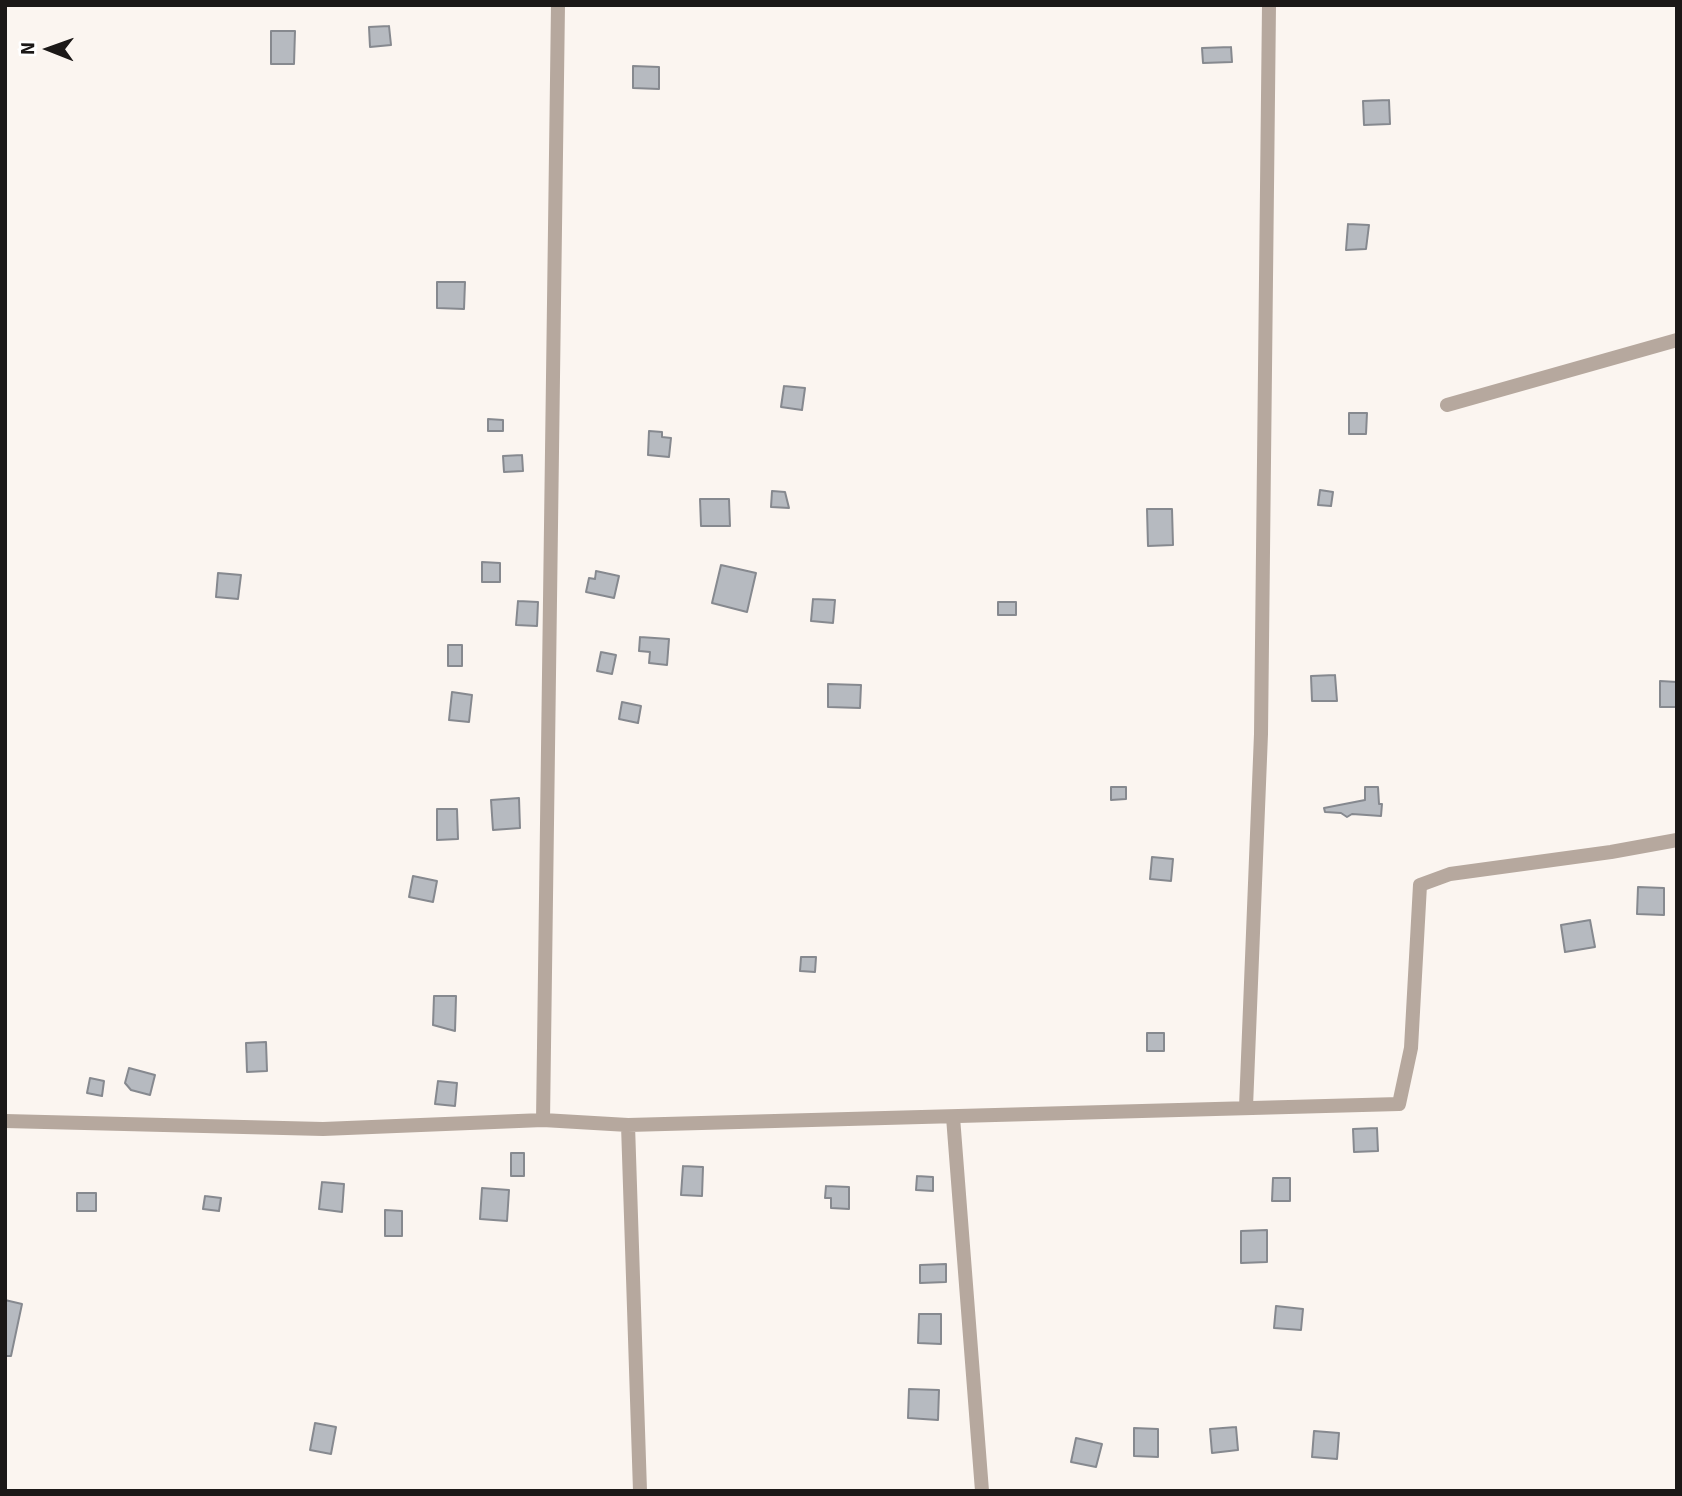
<!DOCTYPE html>
<html>
<head>
<meta charset="utf-8">
<style>
	body { margin:0 }
	#map { position:relative; width:1682px; height:1496px; overflow:hidden; background:#fbf5f0; font-family:Signika,sans-serif }
	canvas { display:block }
	.frame { position:absolute; inset:0; border:7px solid #1b1817; pointer-events:none }
	.north { position:absolute; left:14px; top:14px; width:70px; height:70px; -webkit-text-stroke:5px #fff; paint-order:stroke; rotate:271deg; font-size:19px; font-weight:700; line-height:28px; text-align:center; color:#1b1817 }
	.north::after { content:''; display:block; margin:auto; width:24px; height:32px; background:#1b1817; clip-path:polygon(50% 0,100% 100%,50% 72%,0 100%) }
</style>
</head>
<body>
<div id="map">
<canvas width="1682" height="1496"></canvas>
<div class="frame"></div>
<div class="north">N</div>
</div>
<script>
const c = document.querySelector('canvas').getContext('2d');
c.lineJoin = 'round';
function fill(path, color) { c.fillStyle = color; c.fill(path, 'evenodd'); }
const toPath = rows => new Path2D(rows.map(r => 'M' + r).join(''));
function stroke(path, color, width, dash) { c.strokeStyle = color; c.lineWidth = width; c.lineCap = dash ? 'butt' : 'round'; c.setLineDash(dash || []); c.stroke(path); }
const building = toPath([
	[389,26,391,45,370,47,369,27,389,26],
	[271,31,295,31,294,64,271,64,271,31],
	[1231,47,1232,62,1203,63,1202,48,1231,47],
	[633,66,659,67,659,89,633,88,633,66],
	[1389,100,1390,124,1364,125,1363,101,1389,100],
	[1348,224,1369,225,1366,249,1346,250,1348,224],
	[437,282,465,282,464,309,437,308,437,282],
	[784,386,805,388,802,410,781,407,784,386],
	[1349,413,1367,413,1366,434,1349,434,1349,413],
	[488,419,503,420,503,431,488,431,488,419],
	[649,431,662,432,662,437,671,438,669,457,648,455,649,431],
	[522,455,523,471,504,472,503,456,522,455],
	[1320,490,1333,492,1331,506,1318,505,1320,490],
	[772,491,785,492,789,508,771,507,772,491],
	[700,499,729,499,730,526,701,526,700,499],
	[1147,509,1172,509,1173,545,1148,546,1147,509],
	[482,562,500,563,500,582,482,582,482,562],
	[721,565,756,573,747,612,712,603,721,565],
	[596,571,619,576,614,598,586,592,589,578,595,579,596,571],
	[218,573,241,575,238,599,216,597,218,573],
	[813,599,835,600,833,623,811,621,813,599],
	[518,601,538,602,537,626,516,625,518,601],
	[998,602,1016,602,1016,615,998,615,998,602],
	[640,637,669,639,667,665,649,663,650,652,639,651,640,637],
	[448,645,462,645,462,666,448,666,448,645],
	[601,652,616,655,612,674,597,671,601,652],
	[1335,675,1337,701,1312,701,1311,676,1335,675],
	[1660,681,1677,682,1677,707,1660,707,1660,681],
	[828,684,861,685,860,708,828,707,828,684],
	[452,692,472,695,469,722,449,720,452,692],
	[622,702,641,706,638,723,619,719,622,702],
	[1111,787,1126,787,1126,799,1111,800,1111,787],
	[1365,787,1378,787,1379,804,1382,804,1381,816,1352,814,1347,817,1341,813,1325,812,1324,808,1365,800,1365,787],
	[519,798,520,828,493,830,491,800,519,798],
	[437,809,457,809,458,839,437,840,437,809],
	[1152,857,1173,859,1171,881,1150,879,1152,857],
	[413,876,437,881,433,902,409,897,413,876],
	[1638,887,1664,888,1664,915,1637,914,1638,887],
	[1590,920,1595,947,1565,952,1561,925,1590,920],
	[801,957,816,957,815,972,800,971,801,957],
	[434,996,456,996,455,1031,433,1025,434,996],
	[1147,1033,1164,1033,1164,1051,1147,1051,1147,1033],
	[266,1042,267,1071,247,1072,246,1043,266,1042],
	[129,1068,155,1075,150,1095,131,1090,125,1083,129,1068],
	[90,1078,104,1081,102,1096,87,1093,90,1078],
	[438,1081,457,1083,455,1106,435,1104,438,1081],
	[1377,1128,1378,1151,1354,1152,1353,1129,1377,1128],
	[511,1153,524,1153,524,1176,511,1176,511,1153],
	[683,1166,703,1167,702,1196,681,1195,683,1166],
	[917,1176,933,1177,933,1191,916,1190,917,1176],
	[1273,1178,1290,1178,1290,1201,1272,1201,1273,1178],
	[322,1182,344,1184,342,1212,319,1209,322,1182],
	[826,1186,849,1187,849,1209,831,1208,831,1198,825,1198,826,1186],
	[482,1188,509,1190,507,1221,480,1219,482,1188],
	[77,1193,96,1193,96,1211,77,1211,77,1193],
	[205,1196,221,1198,219,1211,203,1209,205,1196],
	[385,1210,402,1211,402,1236,385,1236,385,1210],
	[1267,1230,1267,1262,1241,1263,1241,1231,1267,1230],
	[946,1264,946,1282,920,1283,920,1265,946,1264],
	[5,1300,22,1304,11,1356,5,1356,5,1300],
	[1276,1306,1303,1309,1301,1330,1274,1328,1276,1306],
	[919,1314,941,1314,941,1344,918,1343,919,1314],
	[909,1389,939,1390,938,1420,908,1418,909,1389],
	[315,1423,336,1427,331,1454,310,1450,315,1423],
	[1236,1427,1238,1450,1212,1453,1210,1429,1236,1427],
	[1134,1428,1158,1429,1158,1457,1134,1456,1134,1428],
	[1314,1431,1339,1433,1337,1459,1312,1457,1314,1431],
	[1076,1438,1102,1444,1096,1467,1071,1462,1076,1438]
]);
fill(building, '#b6bac0');
stroke(building, '#86898f', 2);
stroke(toPath([
	[1447,405,1677,340],
	[1246,1107,1261,734,1269,5],
	[953,1117,982,1491],
	[543,1120,558,5],
	[5,1121,323,1129,543,1120,628,1125,1399,1104,1411,1048,1420,885,1450,874,1611,852,1677,840],
	[628,1125,640,1491]
]), '#b6a89e', 14);
</script>
</body>
</html>
